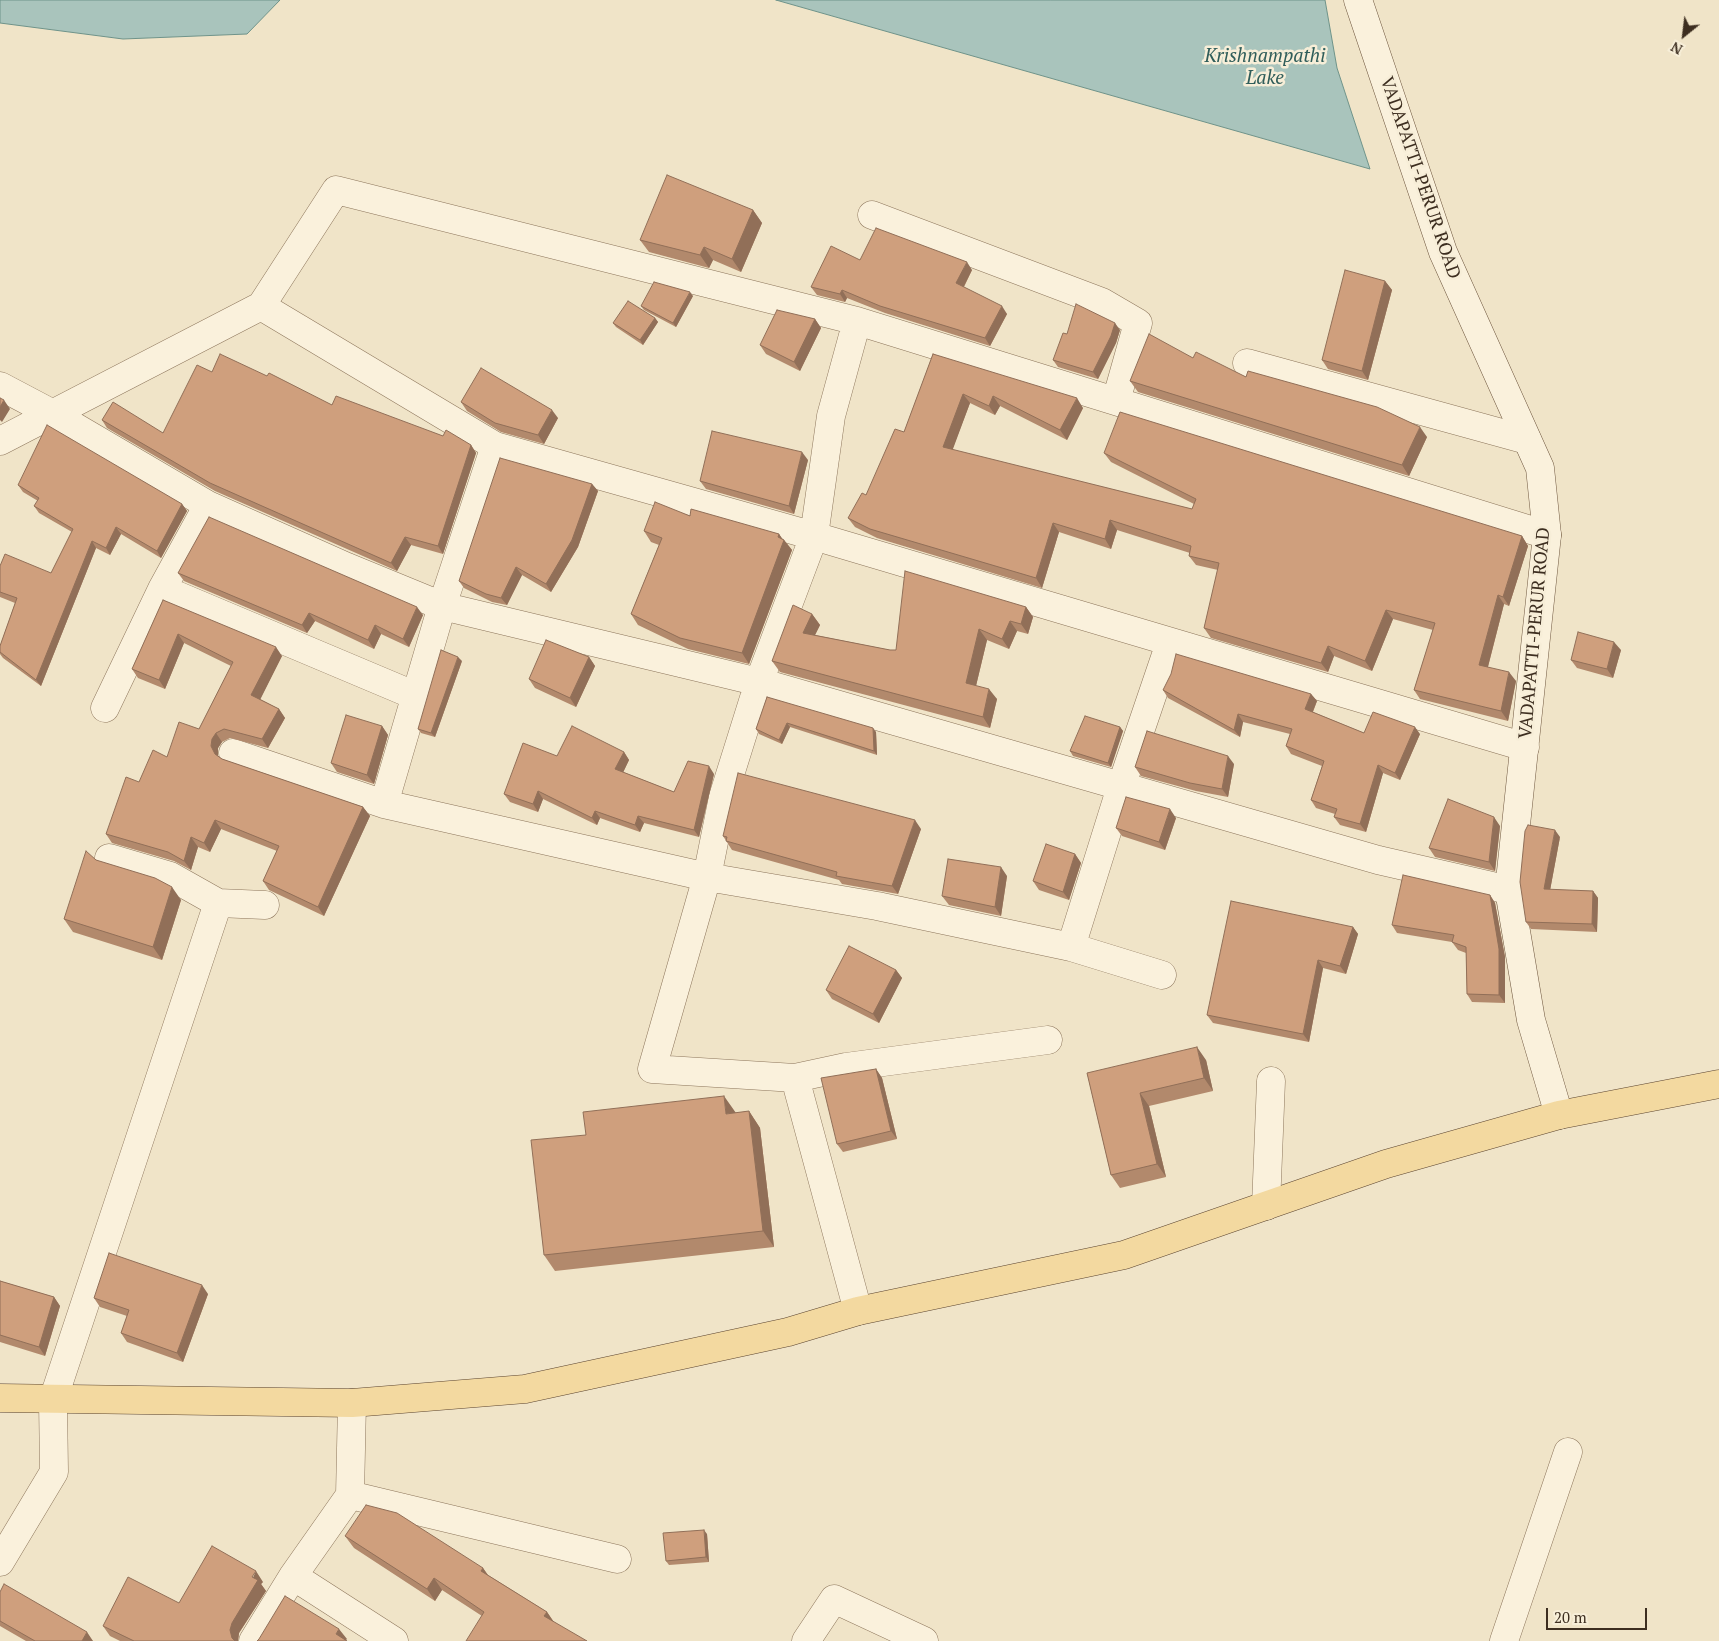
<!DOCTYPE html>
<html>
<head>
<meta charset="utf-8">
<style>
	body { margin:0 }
	#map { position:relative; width:1719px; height:1641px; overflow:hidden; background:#f0e4c8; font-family:"PT Serif",serif }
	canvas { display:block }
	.north { position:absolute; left:1659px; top:10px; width:50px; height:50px; -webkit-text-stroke:4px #f7eed8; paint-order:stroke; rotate:209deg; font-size:14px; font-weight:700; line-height:20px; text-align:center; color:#3d2e20 }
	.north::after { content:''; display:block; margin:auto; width:18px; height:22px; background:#3d2e20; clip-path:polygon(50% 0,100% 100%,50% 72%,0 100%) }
	.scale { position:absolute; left:1546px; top:1608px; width:101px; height:22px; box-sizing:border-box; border:2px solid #3d2e20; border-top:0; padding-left:6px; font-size:15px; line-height:18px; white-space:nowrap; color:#3d2e20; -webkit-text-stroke:4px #f7eed8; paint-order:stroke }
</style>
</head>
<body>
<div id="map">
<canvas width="1719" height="1641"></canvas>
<div class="north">N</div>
<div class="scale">20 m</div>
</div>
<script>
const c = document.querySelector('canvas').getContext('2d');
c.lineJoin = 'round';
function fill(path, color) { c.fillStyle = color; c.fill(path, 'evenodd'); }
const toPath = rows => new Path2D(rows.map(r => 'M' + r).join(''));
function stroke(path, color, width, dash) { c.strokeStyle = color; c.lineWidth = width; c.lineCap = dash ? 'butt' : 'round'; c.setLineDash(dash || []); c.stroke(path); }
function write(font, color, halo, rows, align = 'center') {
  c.font = font + ' "PT Serif",serif'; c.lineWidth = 5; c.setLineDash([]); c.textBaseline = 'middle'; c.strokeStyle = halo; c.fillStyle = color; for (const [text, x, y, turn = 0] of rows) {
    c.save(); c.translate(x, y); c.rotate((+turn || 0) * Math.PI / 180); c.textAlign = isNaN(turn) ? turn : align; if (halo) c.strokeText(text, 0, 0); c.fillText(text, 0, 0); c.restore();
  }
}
const water = toPath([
	[0,0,280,0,247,34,123,39,0,23,0,0],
	[776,0,1325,0,1337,68,1370,169,776,0]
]);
fill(water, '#a9c4bc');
stroke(water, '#6f938a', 1);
const street = toPath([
	[872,215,1102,302,1138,323,1116,401],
	[261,306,495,446,814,536,1525,747],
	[857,321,831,416,814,536,759,682,723,797,707,877,652,1069,795,1078,846,1067,1048,1040],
	[1247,363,1527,440],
	[0,386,53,414,208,505,347,567,442,606,759,682,1378,860,1509,890],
	[0,441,261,306,336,190,857,321,1547,535],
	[495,446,442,606,384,804,707,877,877,906,1071,947,1121,787,1170,643],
	[162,589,416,696],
	[105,708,162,589,208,505],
	[233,753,384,804],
	[109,858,170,876,218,903,265,905],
	[1071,947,1162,975],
	[795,1078,858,1311],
	[1266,1206,1271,1081],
	[350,1495,617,1559],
	[0,1562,54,1472,53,1400,218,903],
	[293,1576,394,1641],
	[253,1641,293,1576,350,1495,352,1403],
	[806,1641,834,1599,924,1641],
	[1504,1641,1568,1452]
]);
const secondary = toPath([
	[1358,0,1443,252,1540,468,1547,535,1509,890,1531,1020,1559,1115]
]);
const primary = toPath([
	[0,1398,352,1403,525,1389,788,1332,858,1311,1124,1255,1386,1164,1559,1115,1719,1084]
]);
stroke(street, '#8d765c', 29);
stroke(secondary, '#6f573f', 29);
stroke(primary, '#5b4430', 29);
stroke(street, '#faf1dc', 28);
stroke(secondary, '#faf1dc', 28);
stroke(primary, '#f3d9a0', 28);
fill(toPath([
	[753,210,762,223,741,272,713,260,709,268,649,252,640,240],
	[860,260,972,270,964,287,1007,314,990,346,885,313,847,298,845,302,817,295,811,287],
	[1385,281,1392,290,1368,380,1328,369,1322,360],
	[693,296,676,327,644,310,641,306],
	[655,318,658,322,643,345,616,327,613,323],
	[815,319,821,328,800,371,766,354,760,345],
	[1120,330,1116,343,1098,379,1058,367,1053,360],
	[933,354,1083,408,1067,440,1000,406,995,415,970,403,952,450,1192,509,1194,504,1111,462,1104,453,1522,536,1528,546,1509,606,1504,604,1488,667,1516,681,1508,721,1420,699,1414,690,1433,630,1393,619,1372,671,1334,656,1328,672,1211,638,1204,628,1218,570,1196,565,1189,556,1190,553,1117,530,1111,549,1059,532,1042,588,877,538,855,527,848,518,866,495,904,432],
	[1193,358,1246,377,1427,437,1409,476,1138,392,1130,381],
	[212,372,267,376,332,405,443,436,471,445,476,453,443,554,411,545,397,571,215,491,107,428,102,420,163,433],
	[461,402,558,418,544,444,501,432,467,411],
	[808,460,794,514,706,489,700,481],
	[592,484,598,491,578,547,551,592,522,575,507,605,492,602,464,588,459,581],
	[18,485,182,504,187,511,161,558,121,534,110,555,96,548,41,686,3,658,0,654,0,646,15,603,0,597,0,566,51,573,72,532,39,513,34,506,38,501,23,492],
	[690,516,779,534,782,539,784,540,792,550,749,664,688,649,638,625,631,614,659,545,651,542,644,531],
	[178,573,423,615,409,647,381,634,374,649,315,621,307,633,184,581],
	[163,600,282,656,260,699,279,709,285,718,268,748,230,738,222,742,218,748,218,756,222,759,363,807,370,816,324,916,269,890,263,881,277,851,221,829,210,852,198,847,191,870,174,861,112,843,106,834,139,782,199,729,231,666,184,643,165,689,138,678,132,669],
	[1026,607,1033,617,1028,634,1017,631,1009,649,987,640,976,686,997,699,990,728,780,672,772,661,812,614,820,625,815,635,890,650,896,650],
	[1621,650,1613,678,1577,668,1571,660],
	[589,657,595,666,576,707,535,688,529,679],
	[462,661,435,737,421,733,418,729],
	[1163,690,1311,694,1317,701,1313,712,1364,733,1420,734,1400,780,1383,773,1366,832,1340,825,1334,817,1335,814,1316,808,1311,800,1322,766,1291,754,1286,746,1290,734,1243,722,1240,737,1168,698],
	[767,697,876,732,877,755,790,727,782,744,759,734,756,729],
	[382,726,388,735,374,784,337,772,331,763],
	[1120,727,1123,731,1111,767,1073,756,1070,751],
	[624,752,629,760,623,772,674,792,714,774,699,837,644,823,640,832,600,818,597,825,543,799,538,812,510,802,504,794,557,756],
	[1234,764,1228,797,1196,791,1141,776,1135,767],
	[1176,818,1165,850,1122,836,1116,828],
	[1500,826,1495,871,1435,857,1429,848],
	[921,829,898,894,842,884,839,880,732,850,723,836],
	[1560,837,1550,890,1593,891,1598,898,1597,932,1531,929,1526,922],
	[1075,854,1081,863,1069,900,1039,890,1033,881],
	[96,860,181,900,162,960,73,932,64,919],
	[1007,876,1001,916,949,905,942,896],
	[1490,895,1495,903,1505,957,1505,1003,1472,1002,1467,994,1466,953,1458,950,1452,942,1397,933,1392,925],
	[1353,927,1358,934,1346,974,1323,968,1309,1042,1213,1023,1207,1015],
	[896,970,902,978,879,1023,832,999,826,990],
	[1206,1060,1213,1091,1149,1106,1166,1177,1120,1188,1111,1175,1087,1073],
	[876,1069,882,1078,897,1139,843,1152,837,1144],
	[749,1111,760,1128,774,1247,555,1271,544,1255,586,1135],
	[0,1281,54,1297,60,1306,45,1356,0,1342],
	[208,1294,183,1362,127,1342,121,1333,127,1316,100,1307,94,1298],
	[707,1534,709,1562,669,1565,666,1561],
	[345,1536,483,1568,488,1575,547,1612,554,1622,482,1616,442,1590,435,1601,354,1548],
	[263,1582,261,1584,266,1591,239,1633,238,1641,120,1641,110,1636,103,1626,179,1603],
	[0,1592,93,1641,26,1641,0,1626]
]), '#b2896c');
fill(toPath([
	[753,210,762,223,741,272,732,259],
	[704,247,713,260,709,268,700,255],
	[967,262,972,270,962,290,956,283],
	[1385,281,1392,290,1368,380,1362,371],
	[842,290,847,298,845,302,840,294],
	[690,292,693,296,676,327,673,323],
	[1002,306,1007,314,990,346,985,338],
	[655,318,658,322,643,345,640,340],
	[815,319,821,328,800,371,794,362],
	[1115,323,1120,330,1116,343,1098,379,1093,372],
	[963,394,970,403,950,457,943,447],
	[993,396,1000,406,995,415,989,406],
	[1077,398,1083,408,1067,440,1060,430],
	[4,400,10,409,2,422,0,420,0,407],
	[552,410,558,418,544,444,538,435],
	[1420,427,1427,437,1409,476,1402,465],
	[471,445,476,453,443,554,438,546],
	[802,452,808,460,794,514,789,506],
	[592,484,598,491,578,547,551,592,546,584],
	[182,504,187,511,161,558,157,551],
	[1110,520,1117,530,1111,549,1105,539],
	[1053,523,1059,532,1042,588,1036,578],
	[116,527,121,534,110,555,106,548],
	[779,534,784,541,784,540,792,550,749,664,742,653],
	[1522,536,1528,546,1509,606,1503,597],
	[405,537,411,545,397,571,391,563],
	[92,541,96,548,41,686,36,680],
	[516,567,522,575,507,605,501,598],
	[1498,595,1504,604,1486,674,1479,665],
	[417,607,423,615,409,647,403,639],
	[1026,607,1033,617,1028,634,1021,624],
	[1386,610,1393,619,1372,671,1365,661],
	[309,613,315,621,307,633,302,625],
	[812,614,820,625,811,643,803,633],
	[1010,621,1017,631,1009,649,1002,639],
	[375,625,381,634,374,649,368,640],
	[979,629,987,640,974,694,966,683],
	[178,634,184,643,165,689,159,680],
	[1614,642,1621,650,1613,678,1607,669],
	[1328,646,1334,656,1328,672,1321,663],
	[276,647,282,656,258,704,251,695],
	[458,657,462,661,435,737,431,733],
	[589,657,595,666,576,707,570,698],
	[1509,672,1516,681,1508,721,1501,711],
	[989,689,997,699,990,728,983,717],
	[1311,694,1317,701,1311,716,1305,709],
	[279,709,285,718,268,748,262,739],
	[1238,714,1243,722,1240,737,1234,730],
	[787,723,790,727,782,744,779,740],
	[382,726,388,735,374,784,367,775],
	[1120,727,1123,731,1111,767,1108,763],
	[1415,727,1420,734,1400,780,1395,773],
	[873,728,876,732,877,755,874,751],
	[216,733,222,742,218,748,218,756,215,754,211,746,212,739],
	[624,752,629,760,621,777,615,769],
	[1228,756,1234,764,1228,797,1222,789],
	[1378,765,1383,773,1366,832,1360,824],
	[709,766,714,774,699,837,694,830],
	[538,791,543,799,538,812,533,804],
	[363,807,370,816,324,916,318,907],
	[1170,809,1176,818,1165,850,1159,842],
	[595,811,600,818,597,825,592,818],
	[638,816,644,823,640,832,635,825],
	[1494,817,1500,826,1495,871,1489,862],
	[215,820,221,829,210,852,204,843],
	[915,820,921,829,898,894,892,886],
	[1555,830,1560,837,1549,896,1544,889],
	[191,837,198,847,191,870,184,861],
	[1075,854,1081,863,1069,900,1063,892],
	[1001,867,1007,876,1001,916,995,907],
	[172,887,181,900,162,960,153,947],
	[1593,891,1598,898,1597,932,1592,924],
	[1490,895,1495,903,1505,957,1505,1003,1499,995],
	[1353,927,1358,934,1346,974,1340,966],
	[1318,960,1323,968,1309,1042,1303,1034],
	[896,970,902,978,879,1023,873,1014],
	[1197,1047,1206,1060,1213,1091,1204,1078],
	[876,1069,882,1078,897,1139,891,1131],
	[1140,1093,1149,1106,1166,1177,1157,1164],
	[724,1096,736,1113,726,1114],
	[749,1111,760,1128,774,1247,763,1231],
	[202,1285,208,1294,183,1362,177,1353],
	[54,1297,60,1306,45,1356,39,1347],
	[704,1530,707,1534,709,1562,706,1557],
	[483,1568,491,1580,481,1571],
	[256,1571,263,1582,261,1584,266,1591,239,1633,238,1641,234,1641,232,1638,230,1630,232,1623],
	[434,1578,442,1590,435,1601,427,1589],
	[547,1612,555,1624,544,1616],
	[339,1629,347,1639,345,1641,336,1634],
	[87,1632,93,1641,82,1641]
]), '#916f58');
const building = toPath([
	[667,175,753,210,732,259,704,247,700,255,640,240,667,175],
	[876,228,967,262,956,283,1002,306,985,338,880,306,842,290,840,294,811,287,831,246,860,260,876,228],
	[1345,270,1385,281,1362,371,1322,360,1345,270],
	[654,282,690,292,673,323,641,306,654,282],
	[628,301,655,318,640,340,613,323,628,301],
	[1076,304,1115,323,1111,336,1093,372,1053,360,1063,333,1067,334,1076,304],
	[777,310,815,319,794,362,760,345,777,310],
	[1149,334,1193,358,1196,352,1246,377,1248,371,1377,407,1420,427,1402,465,1130,381,1149,334],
	[220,354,267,376,269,373,332,405,336,396,443,436,446,430,471,445,438,546,405,537,391,563,210,483,102,420,113,402,163,433,197,365,212,372,220,354],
	[933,354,1077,398,1060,430,993,396,989,406,963,394,943,447,1192,509,1196,499,1104,453,1120,412,1522,536,1503,597,1498,595,1479,665,1509,672,1501,711,1414,690,1435,623,1386,610,1365,661,1328,646,1321,663,1204,628,1219,563,1189,556,1191,546,1110,520,1105,539,1053,523,1036,578,870,529,848,518,862,493,866,495,895,429,904,432,933,354],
	[481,368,552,410,538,435,495,423,461,402,481,368],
	[0,398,4,400,0,407,0,398],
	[47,425,182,504,157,551,116,527,106,548,92,541,36,680,0,652,0,646,17,598,0,592,0,566,5,554,51,573,73,529,34,506,39,498,18,485,47,425],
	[712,431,802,452,789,506,700,481,712,431],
	[500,458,592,484,572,540,546,584,516,567,501,598,486,594,459,581,500,458],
	[655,502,690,516,691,509,779,534,778,537,784,540,742,653,680,638,631,614,662,538,644,531,655,502],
	[209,517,417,607,403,639,375,625,368,640,309,613,302,625,178,573,209,517],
	[905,571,1026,607,1021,624,1010,621,1002,639,979,629,966,683,989,689,983,717,772,661,793,605,812,614,803,633,890,650,896,650,905,571],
	[163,600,276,647,251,695,279,709,262,739,224,729,216,733,212,739,211,746,215,754,222,759,363,807,318,907,263,881,279,846,215,820,204,843,191,837,184,861,168,852,106,834,126,777,139,782,153,750,167,757,179,722,199,729,233,662,178,634,159,680,132,669,163,600],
	[1578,632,1614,642,1607,669,1571,660,1578,632],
	[546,640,589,657,570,698,529,679,546,640],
	[441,650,458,657,431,733,418,729,441,650],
	[1176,654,1311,694,1305,709,1364,733,1373,712,1415,727,1395,773,1378,765,1360,824,1334,817,1337,809,1311,800,1324,761,1286,746,1292,729,1238,714,1234,730,1163,690,1171,674,1176,654],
	[767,697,873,728,874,751,787,723,779,740,756,729,767,697],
	[346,715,382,726,367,775,331,763,346,715],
	[1085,716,1120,727,1108,763,1070,751,1085,716],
	[572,726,624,752,615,769,674,792,688,761,709,766,694,830,638,816,635,825,595,811,592,818,538,791,533,804,504,794,523,743,557,756,572,726],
	[1147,731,1228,756,1222,789,1190,783,1135,767,1147,731],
	[738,773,915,820,892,886,836,876,837,872,726,841,727,837,723,836,738,773],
	[1126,797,1170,809,1159,842,1116,828,1126,797],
	[1448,799,1494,817,1489,862,1429,848,1448,799],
	[1528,825,1555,830,1544,889,1593,891,1592,924,1526,922,1520,882,1525,831,1528,825],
	[1046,844,1075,854,1063,892,1033,881,1046,844],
	[86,851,96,860,155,878,172,887,153,947,64,919,86,851],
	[948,859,1001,867,995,907,942,896,948,859],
	[1403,875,1490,895,1499,949,1499,995,1467,994,1466,947,1452,942,1454,935,1392,925,1403,875],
	[1231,901,1353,927,1340,966,1318,960,1303,1034,1207,1015,1231,901],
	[849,946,896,970,873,1014,826,990,849,946],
	[1197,1047,1204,1078,1140,1093,1157,1164,1111,1175,1087,1073,1197,1047],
	[876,1069,891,1131,837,1144,821,1078,876,1069],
	[724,1096,726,1114,749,1111,763,1231,544,1255,531,1140,586,1135,583,1112,724,1096],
	[109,1253,202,1285,177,1353,121,1333,129,1310,94,1298,109,1253],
	[0,1281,54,1297,39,1347,0,1335,0,1281],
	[366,1505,397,1513,483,1568,481,1571,547,1612,544,1616,587,1641,466,1641,484,1612,434,1578,427,1589,345,1536,366,1505],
	[704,1530,706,1557,666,1561,663,1533,704,1530],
	[212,1546,256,1571,252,1577,258,1580,232,1623,230,1630,232,1638,235,1641,134,1641,103,1626,128,1577,179,1603,212,1546],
	[4,1584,87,1632,82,1641,35,1641,0,1621,0,1592,4,1584],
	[285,1596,339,1629,336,1634,347,1641,257,1641,259,1639,285,1596]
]);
fill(building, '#cf9f7d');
stroke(building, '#916f58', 1);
write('18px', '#3d2e20', '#f7eed8', [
	["VADAPATTI-PERUR ROAD",1420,178,71],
	["VADAPATTI-PERUR ROAD",1535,633,-85]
]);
write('italic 19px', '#2f5d5a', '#f7eed8', [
	["Krishnampathi",1265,57],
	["Lake",1265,79]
]);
</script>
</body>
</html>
